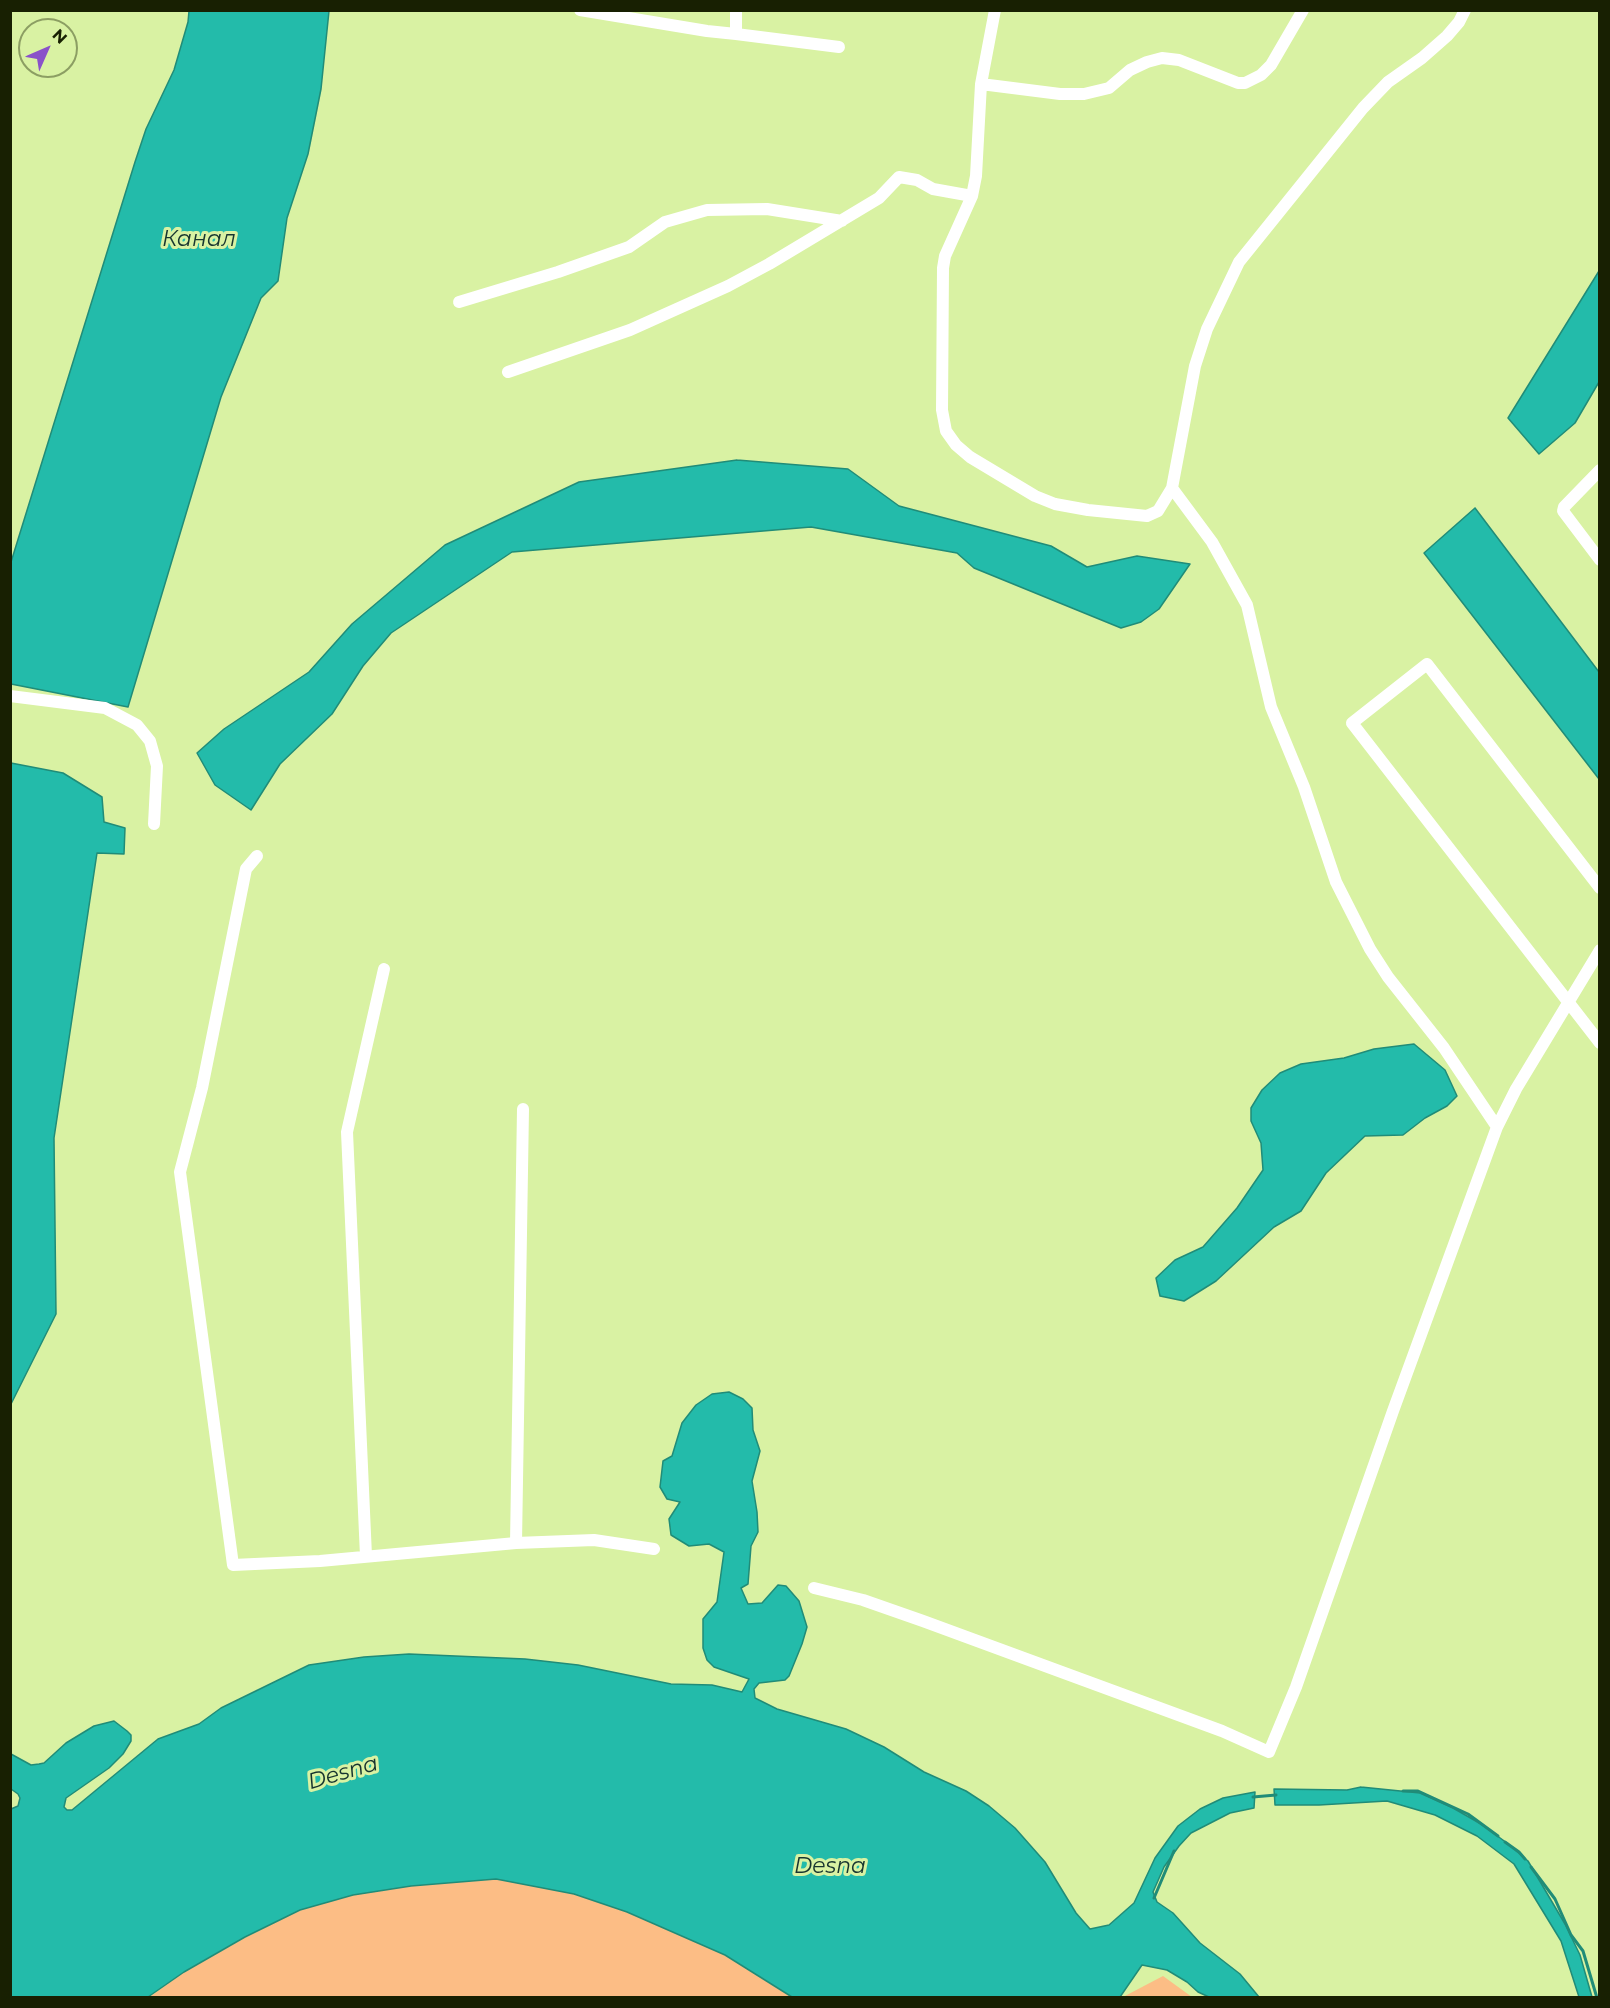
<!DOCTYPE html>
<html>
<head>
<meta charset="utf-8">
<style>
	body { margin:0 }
	#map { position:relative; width:1610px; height:2008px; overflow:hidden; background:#d9f2a3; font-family:Montserrat,sans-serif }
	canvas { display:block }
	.frame { position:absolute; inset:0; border:12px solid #182002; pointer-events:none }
	.north { position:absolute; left:18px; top:18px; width:60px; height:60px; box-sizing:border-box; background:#d9f2a3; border:2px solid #8c9e63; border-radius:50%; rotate:45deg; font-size:16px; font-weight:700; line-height:24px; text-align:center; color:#182002 }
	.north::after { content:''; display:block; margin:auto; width:21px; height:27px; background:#8a52c9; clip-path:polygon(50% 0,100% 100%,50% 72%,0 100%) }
</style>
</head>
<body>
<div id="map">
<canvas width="1610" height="2008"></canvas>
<div class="frame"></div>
<div class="north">N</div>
</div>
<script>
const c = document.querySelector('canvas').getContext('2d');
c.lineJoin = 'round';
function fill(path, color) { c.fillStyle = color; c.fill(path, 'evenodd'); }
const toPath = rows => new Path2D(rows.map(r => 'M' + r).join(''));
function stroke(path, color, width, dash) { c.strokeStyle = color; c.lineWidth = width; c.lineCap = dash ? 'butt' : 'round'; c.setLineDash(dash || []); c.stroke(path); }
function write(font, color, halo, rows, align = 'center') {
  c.font = font + ' Montserrat,sans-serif'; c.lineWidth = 6; c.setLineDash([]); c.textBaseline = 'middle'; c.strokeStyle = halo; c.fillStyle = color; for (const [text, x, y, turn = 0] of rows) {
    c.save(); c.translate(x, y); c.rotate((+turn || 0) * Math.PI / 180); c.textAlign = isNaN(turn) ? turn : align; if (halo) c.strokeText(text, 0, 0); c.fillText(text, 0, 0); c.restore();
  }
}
fill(toPath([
	[496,1879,574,1894,627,1912,725,1955,792,1997,148,1998,184,1972,246,1937,300,1910,353,1895,411,1886],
	[1163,1976,1192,1997,1123,1997]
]), '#fcbd85');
const water = toPath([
	[189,11,329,11,321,89,308,154,287,218,278,281,261,298,221,397,128,707,11,684,11,562,135,162,146,129,174,70,188,22,189,11],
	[1599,271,1599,382,1575,423,1539,454,1508,418,1599,271],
	[737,460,848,469,899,506,1051,546,1087,567,1137,556,1190,564,1159,609,1141,622,1121,628,974,568,957,553,811,527,512,552,391,633,363,666,332,714,280,764,251,810,215,785,197,753,224,729,309,672,352,624,445,545,579,482,737,460],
	[1475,508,1599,672,1599,779,1424,553,1475,508],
	[11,763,63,773,102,797,104,822,125,828,124,854,97,853,54,1138,56,1314,11,1404,11,763],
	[1414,1044,1445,1070,1457,1096,1447,1106,1425,1118,1403,1135,1365,1136,1326,1173,1301,1211,1274,1227,1216,1281,1184,1301,1160,1296,1156,1278,1175,1260,1203,1247,1237,1208,1263,1170,1261,1143,1251,1121,1251,1108,1262,1090,1280,1073,1301,1064,1344,1058,1374,1049,1414,1044],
	[729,1392,743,1399,752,1408,753,1430,760,1451,752,1481,757,1512,758,1532,751,1546,748,1584,741,1588,748,1604,762,1603,778,1585,786,1586,799,1601,807,1627,802,1644,789,1676,785,1680,759,1683,754,1689,755,1698,777,1709,846,1729,884,1747,924,1772,966,1791,989,1806,1015,1828,1045,1862,1076,1913,1090,1929,1109,1925,1134,1903,1155,1858,1178,1826,1200,1809,1223,1798,1255,1792,1254,1808,1230,1813,1191,1833,1179,1846,1164,1867,1153,1892,1157,1902,1173,1913,1200,1943,1240,1974,1259,1997,1209,1997,1198,1992,1187,1982,1167,1970,1142,1965,1120,1997,792,1997,725,1955,627,1912,574,1894,496,1879,411,1886,353,1895,300,1910,245,1937,184,1972,148,1997,11,1997,11,1809,18,1806,20,1798,18,1794,11,1789,11,1754,31,1765,39,1764,44,1763,66,1743,94,1726,114,1721,127,1731,131,1735,131,1741,123,1754,109,1768,66,1798,64,1807,67,1810,72,1810,158,1739,199,1724,221,1708,309,1665,364,1657,409,1654,525,1659,578,1665,671,1684,712,1685,742,1692,749,1679,714,1667,707,1660,703,1648,703,1619,717,1602,724,1552,709,1544,689,1546,671,1535,669,1519,680,1502,667,1499,660,1487,663,1461,672,1456,682,1423,696,1405,712,1394,729,1392],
	[1361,1787,1420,1793,1453,1808,1481,1824,1507,1843,1528,1861,1565,1924,1580,1955,1592,1997,1579,1997,1561,1941,1514,1864,1477,1836,1435,1815,1387,1801,1319,1805,1275,1805,1274,1789,1347,1790,1361,1787]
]);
fill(water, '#23bbaa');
stroke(water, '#208c78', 1.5);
stroke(toPath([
	[1403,1791,1418,1791,1468,1814,1498,1836],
	[1253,1797,1276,1795],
	[1505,1842,1519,1852,1525,1859],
	[1531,1867,1555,1899,1571,1935,1583,1951,1597,1998],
	[1154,1898,1174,1851]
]), '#208c78', 3);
stroke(toPath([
	[580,10,707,31,736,34],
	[736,10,736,34,839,47],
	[995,10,981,84,976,176,972,196,945,256,943,268,942,410,946,431,956,445,970,457,1035,496,1055,504,1088,510,1147,516,1158,511,1172,488,1195,366,1207,329,1239,262,1363,108,1388,82,1422,58,1447,36,1459,22,1465,10],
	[981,84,1060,94,1084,94,1109,88,1130,70,1147,62,1162,58,1179,60,1238,83,1245,83,1261,75,1271,65,1303,10],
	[459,302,558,272,629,247,665,222,707,210,767,209,842,221],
	[508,372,630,330,728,286,769,264,879,198,899,177,917,180,933,189,972,196],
	[1600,470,1564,507,1563,511,1600,560],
	[1172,488,1212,542,1247,605,1271,707,1304,787,1336,882,1370,949,1388,977,1444,1048,1497,1127],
	[10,696,105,708,137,725,150,741,157,766,154,824],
	[257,856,246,869,202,1088,180,1172,233,1565,320,1561,516,1543,594,1540,654,1549],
	[1600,888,1427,664,1352,723,1600,1043],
	[516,1543,523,1109],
	[366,1556,347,1132,384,969],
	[814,1588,863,1600,923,1621,1222,1731,1269,1752,1296,1687,1393,1411,1497,1127,1516,1089,1600,950]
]), '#fff', 12);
write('italic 22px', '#16342f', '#d9f2a3', [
	["Канал",199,240],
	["Desna",343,1773,-16],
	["Desna",830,1867]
]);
</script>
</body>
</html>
